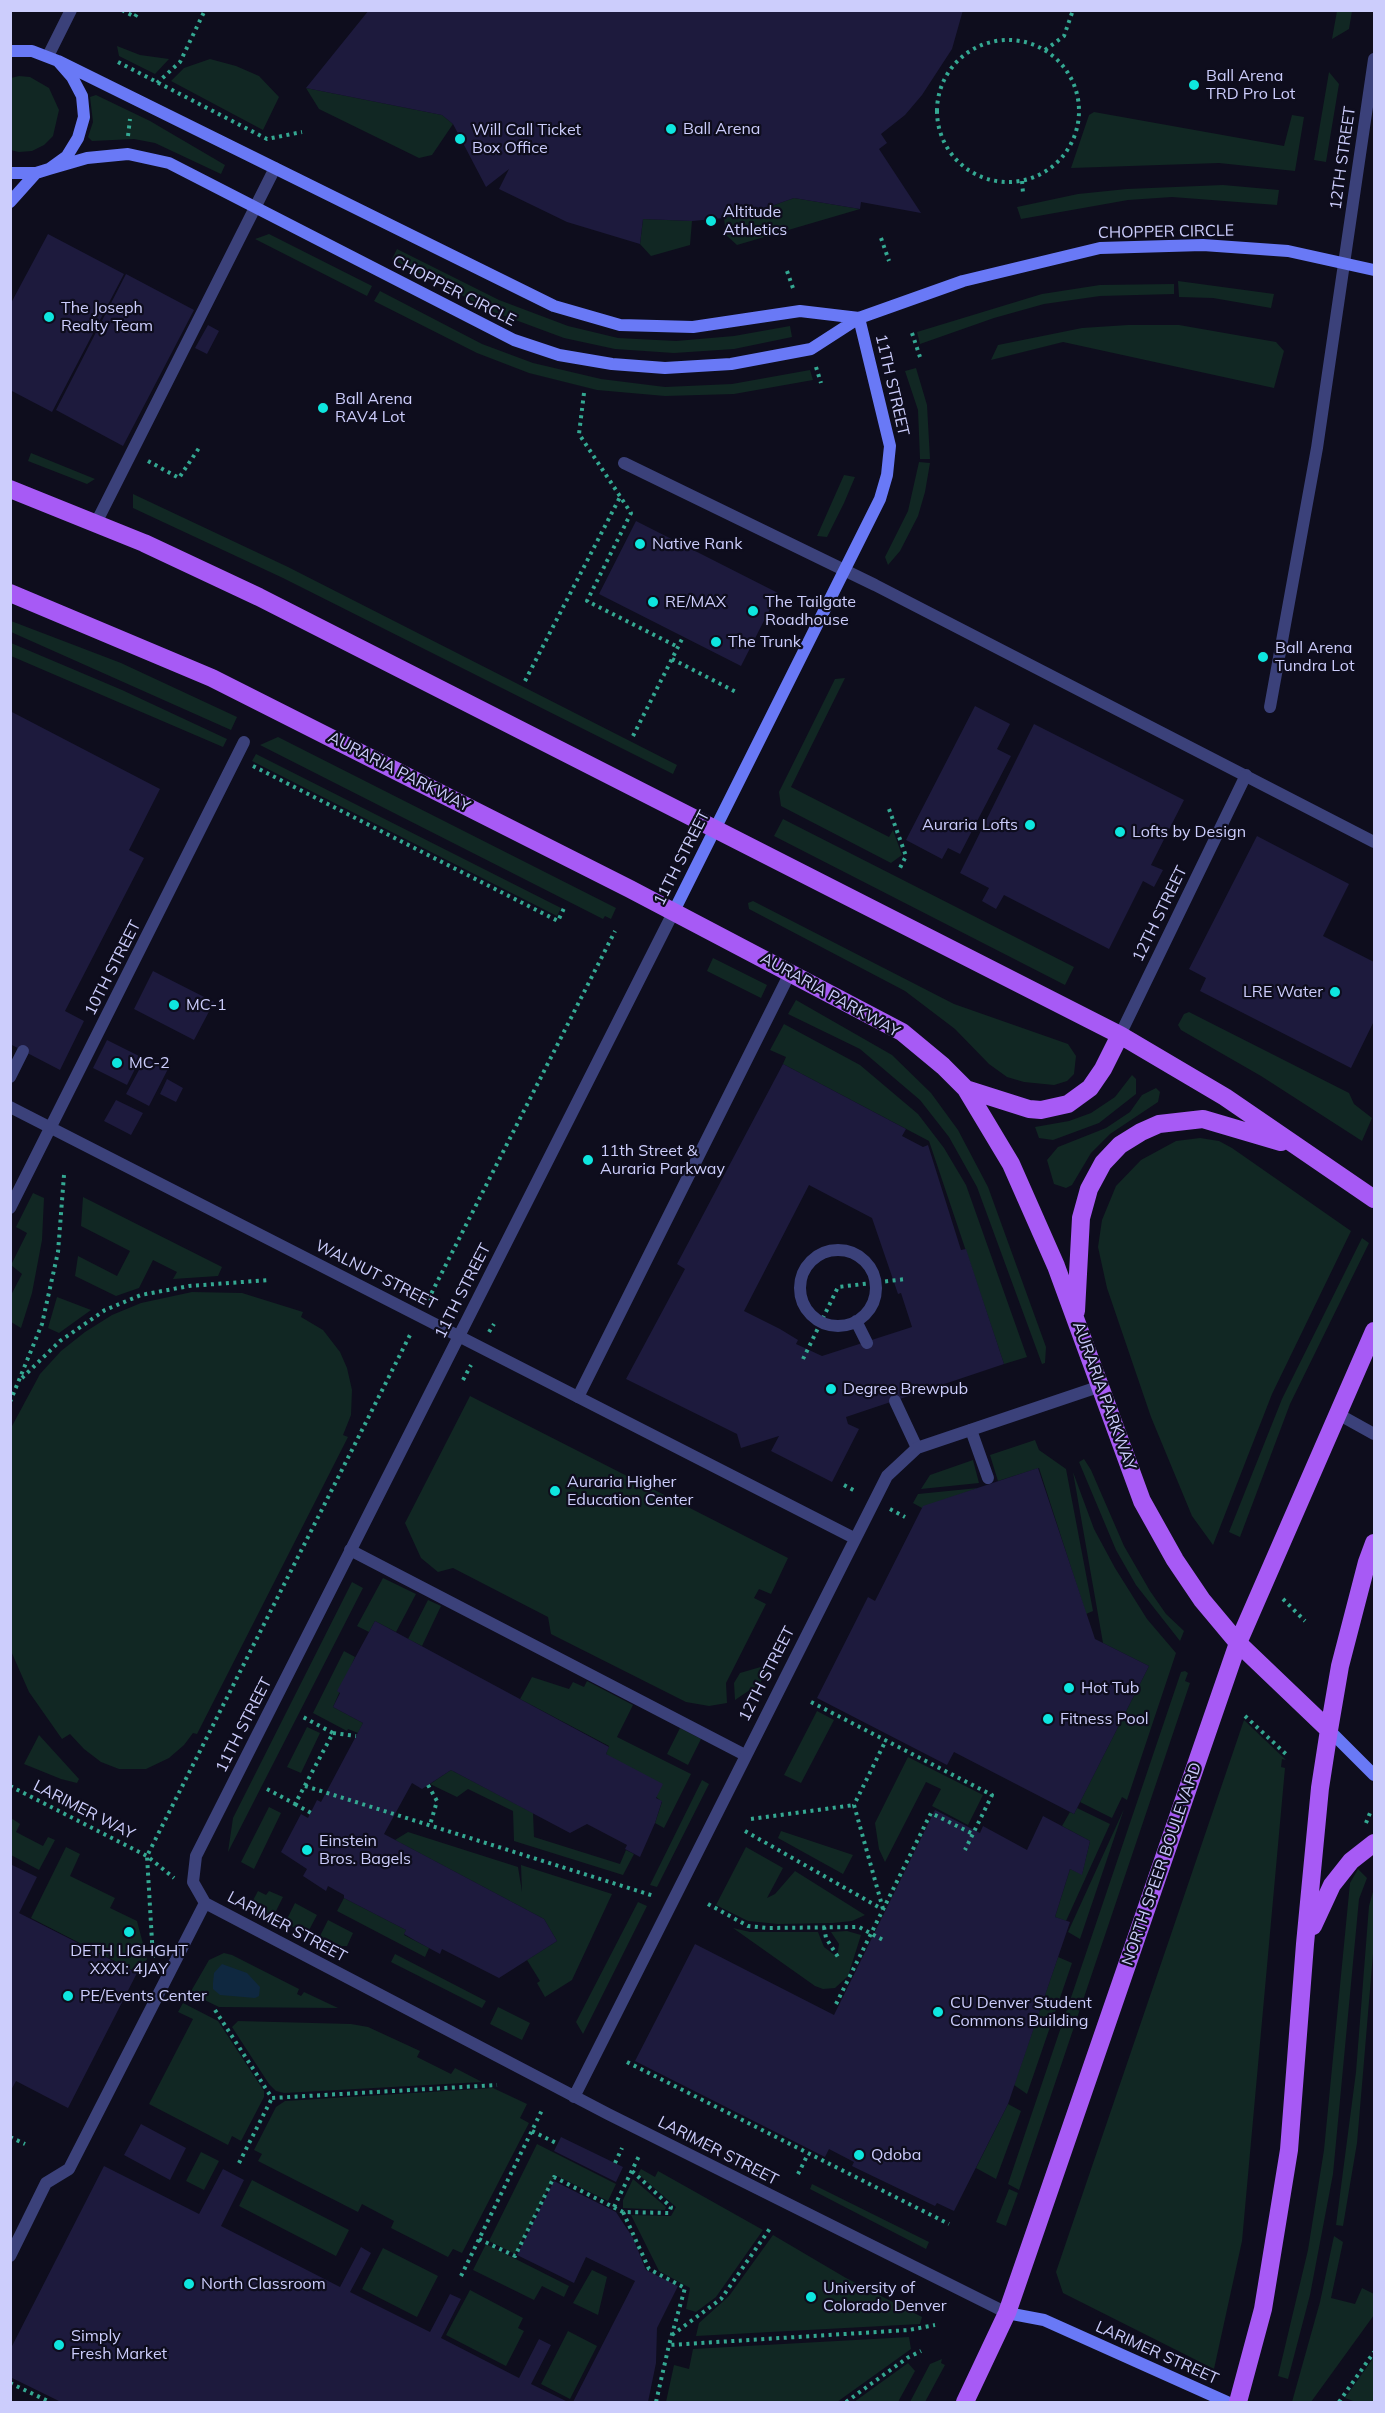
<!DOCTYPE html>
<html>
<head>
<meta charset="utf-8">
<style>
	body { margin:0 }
	#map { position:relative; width:1385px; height:2413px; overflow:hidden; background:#0e0d1d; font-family:Mulish,sans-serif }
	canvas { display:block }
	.frame { position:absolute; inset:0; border:12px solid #cccdfc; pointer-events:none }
</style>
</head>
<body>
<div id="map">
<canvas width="1385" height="2413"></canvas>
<div class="frame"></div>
</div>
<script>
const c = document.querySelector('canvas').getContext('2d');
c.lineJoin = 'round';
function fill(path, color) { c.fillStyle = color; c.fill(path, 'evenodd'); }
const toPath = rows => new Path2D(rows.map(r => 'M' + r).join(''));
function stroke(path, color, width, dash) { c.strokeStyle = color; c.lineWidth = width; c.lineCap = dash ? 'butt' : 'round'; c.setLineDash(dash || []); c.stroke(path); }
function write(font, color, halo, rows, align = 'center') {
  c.font = font + ' Mulish,sans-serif'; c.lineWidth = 4.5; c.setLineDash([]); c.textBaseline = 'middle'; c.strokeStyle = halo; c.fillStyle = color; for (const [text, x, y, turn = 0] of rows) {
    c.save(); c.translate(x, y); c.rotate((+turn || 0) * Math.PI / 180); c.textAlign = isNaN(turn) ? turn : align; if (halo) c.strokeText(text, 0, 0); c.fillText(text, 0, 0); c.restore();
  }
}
fill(toPath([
	[1337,11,1352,11,1349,29,1332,39],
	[117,46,140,55,169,59,155,74,119,56],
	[210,59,236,66,259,76,279,97,263,130,171,81,184,68],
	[1329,72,1339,84,1326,162,1314,160],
	[19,76,30,77,49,88,59,110,53,136,44,145,32,151,19,152,10,150,11,78],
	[306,88,442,115,453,124,432,155,419,158,319,109],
	[96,95,150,121,225,165,221,174,155,143,134,139,92,141,88,137,93,122,90,97],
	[1094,112,1284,146,1292,115,1304,117,1295,171,1219,163,1071,168,1089,115],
	[1223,185,1279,190,1277,205,1172,197,1128,200,1021,219,1017,207,1078,194,1127,189],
	[794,198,860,209,737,245,726,235,724,218,763,209],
	[643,219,692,221,690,245,651,256,640,244],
	[269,234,372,286,367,296,255,239],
	[397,249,499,300,568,326,618,338,676,341,734,336,790,326,792,337,734,349,674,353,615,349,564,338,494,312,392,259],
	[1178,281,1274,294,1271,308,1213,298,1179,297],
	[1174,284,1174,294,1100,296,1044,304,994,318,920,344,917,332,1042,294,1100,285],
	[380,291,482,344,533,363,601,379,665,387,732,384,810,370,813,380,734,394,665,396,597,390,529,373,477,353,374,301],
	[1128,325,1179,325,1276,342,1284,351,1274,388,1063,342,991,360,998,345,1082,328],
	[916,368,927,405,930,459,920,459,918,410,905,371],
	[31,453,95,479,87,484,28,461],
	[919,462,930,463,925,492,918,516,900,551,888,565,885,557,908,511],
	[844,475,855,477,844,503,827,537,817,536],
	[133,494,288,567,677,765,673,774,283,578,133,508],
	[11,621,121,663,237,717,231,730,11,632],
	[11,643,122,690,227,739,223,747,11,656],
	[845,678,791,787,889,837,893,830,902,855,891,863,781,806,779,792,835,679],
	[278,737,616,908,611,919,605,916,603,919,260,745],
	[256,754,561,908,557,916,252,761],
	[783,819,1074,967,1065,985,774,836],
	[753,901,954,1004,1068,1044,1076,1056,1074,1074,1067,1081,1054,1085,1024,1082,1007,1077,989,1064,955,1029,905,991,749,909,748,903],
	[713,958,767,985,761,998,707,971],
	[796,1000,892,1055,931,1093,958,1130,988,1187,1046,1347,1045,1363,1042,1364,977,1187,949,1137,920,1100,860,1049,788,1014],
	[1189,1012,1349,1093,1354,1104,1372,1118,1362,1141,1261,1076,1181,1030,1178,1025,1184,1014],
	[784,1024,860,1065,918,1114,944,1148,966,1185,1027,1357,1004,1364,929,1141,783,1064,786,1057,770,1050],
	[1132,1075,1136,1079,1136,1094,1099,1123,1053,1140,1039,1138,1035,1127,1069,1121,1091,1113,1115,1097],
	[1156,1088,1160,1092,1158,1102,1110,1134,1091,1153,1072,1185,1066,1188,1054,1184,1047,1160,1058,1147,1106,1128,1130,1112,1142,1095],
	[1200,1138,1219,1141,1232,1148,1351,1231,1272,1394,1213,1545,1192,1516,1151,1417,1107,1288,1098,1247,1102,1220,1116,1186,1141,1160,1176,1141],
	[33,1193,44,1198,42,1240,32,1293,21,1328,11,1322,10,1297,22,1274,11,1265,27,1233,16,1227],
	[83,1197,222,1267,218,1276,173,1279,177,1272,153,1260,139,1288,116,1296,75,1276,78,1256,117,1276,130,1251,81,1226],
	[1362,1238,1369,1243,1290,1404,1240,1537,1229,1532,1282,1399],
	[192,1292,242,1293,303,1312,301,1317,323,1330,340,1352,347,1368,352,1390,351,1415,343,1435,348,1437,197,1734,193,1733,184,1745,169,1758,146,1769,119,1769,101,1762,84,1749,70,1734,62,1739,29,1692,11,1651,11,1428,40,1374,61,1351,85,1332,112,1315,141,1303],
	[57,1297,91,1310,59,1333,48,1328],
	[470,1396,788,1558,771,1594,759,1589,754,1598,766,1604,726,1683,727,1703,709,1706,686,1702,551,1634,548,1617,453,1568,438,1572,421,1558,405,1523],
	[1035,1440,1039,1450,1066,1469,1093,1611,1086,1614,1039,1468,998,1481,990,1455],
	[1084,1459,1091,1470,1124,1546,1150,1591,1166,1614,1184,1631,1180,1641,1136,1585,1116,1550,1079,1462],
	[973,1460,979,1483,921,1489,930,1475],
	[1073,1472,1094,1529,1115,1568,1147,1619,1176,1653,1127,1800,1122,1797,1112,1818,1080,1802,1149,1666,1103,1643],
	[978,1488,922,1508,913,1503,918,1494],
	[383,1578,416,1594,396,1632,375,1621,369,1632,357,1626],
	[352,1582,363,1588,228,1852,233,1818],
	[428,1600,441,1606,422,1646,408,1639],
	[344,1651,355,1657,333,1707,363,1723,358,1733,348,1729,347,1731,313,1713],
	[764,1666,768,1669,760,1683,735,1700,734,1683,740,1673],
	[1185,1671,1188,1673,1185,1681,1190,1683,1019,2190,1008,2184,1181,1672],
	[532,1677,569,1689,573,1682,584,1687,587,1681,633,1705,617,1737,691,1774,664,1828,655,1823,662,1802,606,1754,609,1746,520,1699],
	[817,1711,834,1720,801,1783,784,1775],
	[1244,1720,1286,1760,1282,1759,1281,1767,1285,1768,1242,2241,1214,2369,1063,2293,1056,2272],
	[307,1727,320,1733,301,1773,287,1767],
	[680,1728,701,1739,688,1765,667,1754],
	[39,1735,79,1779,77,1783,61,1779,24,1764],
	[908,1757,983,1795,968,1825,932,1806,941,1789,926,1782,885,1862,879,1849,875,1823],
	[451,1770,533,1813,534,1837,620,1864,626,1850,634,1854,623,1875,514,1841,513,1811,468,1789,457,1797,430,1784],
	[702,1780,709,1784,657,1887,650,1885],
	[269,1807,281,1813,254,1869,241,1862],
	[1077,1808,1110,1824,1066,1921,1055,1917,1070,1869,1082,1874,1090,1841,1062,1826,1070,1812,1074,1814],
	[1124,1809,1080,1939,1068,1932],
	[11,1818,20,1824,16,1832,43,1846,48,1837,55,1840,39,1870,11,1855],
	[781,1831,853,1855,843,1874,778,1838],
	[408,1832,518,1867,522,1892,521,1865,612,1894,572,1980,545,1997,537,1983,540,1981,527,1960,557,1941,544,1919,395,1840],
	[66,1847,80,1854,70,1876,115,1898,110,1908,137,1921,147,1959,140,1974,31,1918],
	[746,1847,783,1868,767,1898,775,1894,795,1871,865,1915,852,1921,833,1923,778,1924,748,1921,716,1905],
	[1358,1869,1367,1878,1359,1899,1333,2174,1310,2295,1288,2379,1278,2376,1308,2250,1324,2150,1350,1883],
	[1374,1888,1374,1942,1363,2073,1357,2143,1343,2226,1336,2225,1356,2072,1369,1906],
	[258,1891,266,1895,269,1891,283,1897,273,1917,250,1906],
	[344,1898,406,1930,404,1935,429,1948,425,1957,337,1911],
	[638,1902,647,1906,583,2034,576,2022],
	[295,1903,317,1915,307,1934,285,1923],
	[328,1920,353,1933,347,1946,329,1946,318,1940],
	[733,1928,750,1932,818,1932,824,1947,837,1957,839,1944,831,1932,847,1931,861,1935,848,1976,835,1988,823,1989,815,1986],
	[224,1953,232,1955,299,1989,297,1994,301,1996,304,1992,338,2008,219,2007,190,1993,209,1960],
	[395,1954,486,2001,482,2008,391,1962],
	[1058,1957,1072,1963,1027,2094,1014,2085],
	[183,2003,218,2021,264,2091,264,2097,241,2141,232,2136,228,2145,149,2104,193,2019,178,2012],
	[498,2007,530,2023,522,2040,490,2024],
	[238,2021,351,2024,368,2027,420,2051,417,2057,451,2074,455,2068,482,2082,284,2093,276,2091,269,2084,232,2027],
	[493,2088,527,2104,520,2118,529,2123,462,2253,453,2249,448,2257,391,2228,394,2221,362,2204,358,2212,258,2161,262,2154,254,2150,276,2107,285,2101],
	[1008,2104,1021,2111,996,2179,976,2168],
	[537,2144,616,2184,608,2201,555,2175,515,2254,489,2241],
	[201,2152,219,2161,204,2190,186,2181],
	[641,2169,655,2177,658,2171,763,2230,716,2297,696,2312,686,2309,690,2288,659,2271,631,2215,671,2216,676,2207,638,2174],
	[633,2179,666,2207,665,2210,623,2208,623,2200],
	[252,2180,349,2230,336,2256,239,2206],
	[812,2184,929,2242,926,2249,810,2189],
	[1009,2189,1018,2193,1006,2226,996,2222],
	[773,2235,846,2278,922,2317,920,2324,696,2336,699,2323,729,2296],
	[1334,2236,1343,2242,1331,2298,1355,2304,1362,2288,1374,2294,1374,2315,1311,2402,1292,2402,1320,2302],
	[486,2244,569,2286,564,2297,542,2286,534,2300,473,2270],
	[383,2248,438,2276,417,2317,362,2289],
	[592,2270,607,2277,598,2315,573,2303],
	[470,2290,523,2318,518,2328,524,2331,506,2366,446,2335],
	[568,2331,597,2346,570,2399,541,2384],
	[909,2337,911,2349,837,2402,666,2402,674,2365,689,2369,693,2349],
	[1374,2357,1374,2402,1356,2402,1345,2398],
	[942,2359,941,2363,945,2365,925,2402,910,2402,930,2364],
	[908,2363,915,2371,898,2402,854,2402]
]), '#112723');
fill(toPath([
	[222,1964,247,1973,260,1987,259,1996,255,1998,220,1995,213,1989,213,1983,214,1973]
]), '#0f2840');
fill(toPath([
	[369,10,963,10,952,49,922,95,905,115,881,134,887,143,879,149,921,213,861,202,860,209,794,198,763,209,724,218,692,221,643,219,640,244,567,222,499,189,509,169,486,187,453,124,442,115,306,88],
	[48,234,124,274,52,412,10,390,10,305],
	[126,274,194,310,123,446,56,410],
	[208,325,219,331,207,354,195,348],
	[636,521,778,593,741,666,599,594],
	[975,706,1010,724,997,749,1011,756,960,854,948,848,942,859,906,840],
	[10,711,160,789,129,850,144,858,65,1011,84,1021,60,1070,10,1044],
	[1034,724,1184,800,1151,865,1163,870,1154,887,1143,881,1109,949,1004,895,996,909,982,901,989,888,960,873],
	[1257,836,1349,884,1323,936,1374,962,1374,1021,1351,1068,1200,991,1206,978,1189,969],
	[153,971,214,1002,194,1040,134,1009],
	[107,1040,141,1057,127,1085,93,1068],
	[146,1057,168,1069,149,1106,126,1094],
	[783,1064,906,1129,902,1136,923,1147,928,1145,961,1250,966,1249,1004,1364,846,1417,848,1424,859,1429,832,1482,771,1451,779,1436,741,1448,737,1434,626,1379,685,1269,677,1264],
	[809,1185,872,1218,898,1294,901,1293,912,1327,822,1356,796,1344,798,1340,780,1329,744,1311],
	[167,1079,183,1088,176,1102,160,1094],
	[116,1100,143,1113,131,1135,104,1121],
	[1038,1468,1095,1639,1149,1666,1074,1814,954,1752,947,1765,817,1698,868,1597,875,1601,923,1506],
	[375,1621,609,1747,606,1754,663,1784,656,1798,662,1801,655,1823,640,1857,625,1849,627,1845,587,1824,570,1833,451,1770,422,1789,412,1783,384,1834,544,1919,557,1941,499,1978,442,1949,440,1954,416,1941,404,1934,406,1930,344,1898,344,1895,328,1886,326,1891,303,1876,307,1869,281,1852,301,1814,308,1818,317,1800,321,1802,363,1723,333,1707,340,1693,337,1691],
	[935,1810,980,1833,983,1826,1027,1850,1043,1816,1090,1841,1082,1875,1070,1869,1055,1917,1070,1922,1008,2104,954,2211,937,2203,935,2206,858,2169,852,2166,854,2162,829,2149,825,2157,635,2061,695,1944,834,2015],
	[10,1864,37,1877,19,1913,137,1973,68,2108,16,2081,10,2092],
	[141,2124,186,2148,170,2180,124,2155],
	[561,2137,623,2167,616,2182,554,2151],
	[104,2166,199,2214,223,2169,244,2180,221,2226,340,2287,361,2247,371,2253,350,2292,430,2332,450,2294,461,2299,441,2338,519,2378,539,2339,551,2345,531,2384,568,2402,61,2402,10,2377,10,2350],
	[554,2181,616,2212,633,2238,646,2270,678,2286,657,2328,656,2363,648,2402,573,2402,635,2281,586,2257,574,2283,517,2255]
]), '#1d1a3d');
stroke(toPath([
	[122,10,135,17,139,10],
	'937 111a71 71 0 1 1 142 0a71 71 0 1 1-142 0Z',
	[1045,50,1064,36,1073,10],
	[118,62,267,139,302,132],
	[157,83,180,62,205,10],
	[128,136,130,119],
	[1022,181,1023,193],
	[881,238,889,261],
	[787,271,794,291],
	[912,333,920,357],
	[816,367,821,383],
	[584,393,579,434,631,513,587,601,678,647],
	[148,461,179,478,199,448],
	[672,659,738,693],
	[525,681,620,497],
	[633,736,683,637],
	[253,766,558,921,565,906],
	[889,809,906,856,899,870],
	[428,1300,615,931],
	[489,1332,494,1324],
	[803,1359,838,1287,906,1279],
	[22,1378,60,1341,105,1310,141,1295,189,1286,269,1280],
	[463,1380,471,1365],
	[10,1402,42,1324,58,1252,64,1175],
	[844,1485,857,1492],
	[890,1509,905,1517],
	[1283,1599,1305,1621],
	[811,1702,992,1795,965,1850],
	[1245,1716,1287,1755],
	[333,1733,356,1736],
	[428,1785,437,1801,430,1825],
	[10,1786,147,1856,174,1878],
	[305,1786,654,1896],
	[267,1789,295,1804,333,1733,303,1717],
	[295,1804,311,1813],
	[751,1819,854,1805],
	[1366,1823,1370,1813],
	[745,1831,882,1909],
	[708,1904,748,1926,767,1928,859,1927,883,1940],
	[883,1909,854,1805,886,1740],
	[824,1927,826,1938,838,1957],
	[153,1958,147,1856,411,1333],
	[836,2004,931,1813,973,1834],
	[215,2010,272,2098,497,2085],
	[627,2062,949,2224],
	[532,2131,558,2144],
	[10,2137,25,2144],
	[239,2163,272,2098],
	[615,2163,622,2148],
	[798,2174,808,2154],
	[614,2207,639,2156],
	[623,2212,649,2269,685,2288,669,2345,909,2330,935,2325],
	[479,2239,515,2256,554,2177,623,2212,669,2213,671,2207,632,2171],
	[461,2276,543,2108],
	[672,2335,721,2299,771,2227],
	[10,2383,50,2402],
	[656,2402,669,2345],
	[846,2402,907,2358,921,2351],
	[1339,2402,1374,2352]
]), '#34a892', 4, [3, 4.5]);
stroke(toPath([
	[48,56,71,10],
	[624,463,875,585,1374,842],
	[96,523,275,168],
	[1270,707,1317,448,1374,59],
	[10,1077,23,1051],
	'800 1288a38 38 0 1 1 76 0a38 38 0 1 1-76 0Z',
	[856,1321,867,1343],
	[578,1397,790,973],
	[895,1401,917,1448],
	[1338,1414,1374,1434],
	[971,1430,988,1478],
	[350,1550,745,1755]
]), '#3b417a', 12);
stroke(toPath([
	[674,911,196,1856,193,1882,205,1903,608,2114,1007,2313],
	[1120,1035,1246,775],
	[10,1107,854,1538],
	[10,1208,244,742],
	[574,2097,887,1476,917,1448,1098,1387],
	[10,2256,46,2183,69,2169,205,1903]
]), '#3b417a', 12);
stroke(toPath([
	[10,51,32,51,58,61,72,77,82,96,84,117,78,138,67,156,49,169,36,173,10,173],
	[58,61,554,306,620,325,693,327,800,311,859,318],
	[49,169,87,158,128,154,169,163,514,340,559,355,612,364,665,368,731,364,811,349,859,318,963,281,1100,248,1203,245,1288,251,1374,270],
	[10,202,36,173],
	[674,911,880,499,887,475,890,446,859,318],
	[1329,1730,1374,1775],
	[1007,2313,1044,2320,1227,2402]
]), '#6979f6', 12);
stroke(toPath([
	[10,489,144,543,259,597,1120,1035,1225,1097,1374,1199],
	[10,593,212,678,630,889,902,1032,943,1066,966,1089,1011,1164,1056,1266,1142,1501,1175,1560,1202,1600,1238,1643,1329,1730],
	[966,1089,1029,1109,1041,1110,1068,1104,1090,1088,1103,1069,1120,1035],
	[1076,1311,1081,1218,1089,1189,1103,1163,1120,1145,1141,1132,1159,1124,1203,1119,1281,1142],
	[1313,1926,1332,1885,1351,1861,1374,1843],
	[965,2402,1007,2313,1238,1643,1374,1331],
	[1238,2402,1263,2309,1289,2150,1305,1944,1320,1788,1329,1730,1340,1666,1367,1562,1374,1543]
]), '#a75af5', 18);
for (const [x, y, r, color] of [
	[1194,85,6,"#0ee6df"],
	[671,129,6,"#0ee6df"],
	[460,139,6,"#0ee6df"],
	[711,221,6,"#0ee6df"],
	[49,317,6,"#0ee6df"],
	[323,408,6,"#0ee6df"],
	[640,544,6,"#0ee6df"],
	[653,602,6,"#0ee6df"],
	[753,611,6,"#0ee6df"],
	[716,642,6,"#0ee6df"],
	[1263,657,6,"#0ee6df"],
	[1030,825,6,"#0ee6df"],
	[1120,832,6,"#0ee6df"],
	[1335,992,6,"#0ee6df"],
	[174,1005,6,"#0ee6df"],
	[117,1063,6,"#0ee6df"],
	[588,1160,6,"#0ee6df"],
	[831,1389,6,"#0ee6df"],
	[555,1491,6,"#0ee6df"],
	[1069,1688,6,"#0ee6df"],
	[1048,1719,6,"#0ee6df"],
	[307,1850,6,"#0ee6df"],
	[129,1932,6,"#0ee6df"],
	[68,1996,6,"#0ee6df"],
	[938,2012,6,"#0ee6df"],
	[859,2155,6,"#0ee6df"],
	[189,2284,6,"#0ee6df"],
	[811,2297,6,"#0ee6df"],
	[59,2345,6,"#0ee6df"]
]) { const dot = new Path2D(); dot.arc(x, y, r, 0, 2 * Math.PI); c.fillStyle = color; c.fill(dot); stroke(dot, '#0e0d1d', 2); }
write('16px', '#cccdfc', '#0e0d1d', [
	["Ball Arena",1206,76],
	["TRD Pro Lot",1206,94],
	["Ball Arena",683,129],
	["Will Call Ticket",472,130],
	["Box Office",472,148],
	["Altitude",723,212],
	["Athletics",723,230],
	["The Joseph",61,308],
	["Realty Team",61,326],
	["Ball Arena",335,399],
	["RAV4 Lot",335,417],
	["Native Rank",652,544],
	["RE/MAX",665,602],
	["The Tailgate",765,602],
	["Roadhouse",765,620],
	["The Trunk",728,642],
	["Ball Arena",1275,648],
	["Tundra Lot",1275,666],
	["Auraria Lofts",1018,825,"right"],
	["Lofts by Design",1132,832],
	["LRE Water",1323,992,"right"],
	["MC-1",186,1005],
	["MC-2",129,1063],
	["11th Street &",600,1151],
	["Auraria Parkway",600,1169],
	["Degree Brewpub",843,1389],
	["Auraria Higher",567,1482],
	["Education Center",567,1500],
	["Hot Tub",1081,1688],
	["Fitness Pool",1060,1719],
	["Einstein",319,1841],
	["Bros. Bagels",319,1859],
	["DETH LIGHGHT",129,1951,"center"],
	["XXXI: 4JAY",129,1969,"center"],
	["PE/Events Center",80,1996],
	["CU Denver Student",950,2003],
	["Commons Building",950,2021],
	["Qdoba",871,2155],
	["North Classroom",201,2284],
	["University of",823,2288],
	["Colorado Denver",823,2306],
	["Simply",71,2336],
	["Fresh Market",71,2354]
], 'left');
write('16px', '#cccdfc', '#0e0d1d', [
	["12TH STREET",1343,158,-82],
	["CHOPPER CIRCLE",1166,232,-1],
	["CHOPPER CIRCLE",454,291,27],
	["11TH STREET",892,385,77],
	["AURARIA PARKWAY",399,772,27],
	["11TH STREET",682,858,-63],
	["12TH STREET",1160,914,-64],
	["10TH STREET",113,968,-63],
	["AURARIA PARKWAY",830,995,29],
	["WALNUT STREET",376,1275,27],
	["11TH STREET",463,1291,-63],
	["AURARIA PARKWAY",1104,1396,70],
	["12TH STREET",767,1674,-63],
	["11TH STREET",244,1725,-63],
	["LARIMER WAY",84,1810,27],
	["NORTH SPEER BOULEVARD",1162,1864,-71],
	["LARIMER STREET",287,1927,28],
	["LARIMER STREET",718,2151,27],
	["LARIMER STREET",1157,2353,24]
]);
</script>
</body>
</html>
